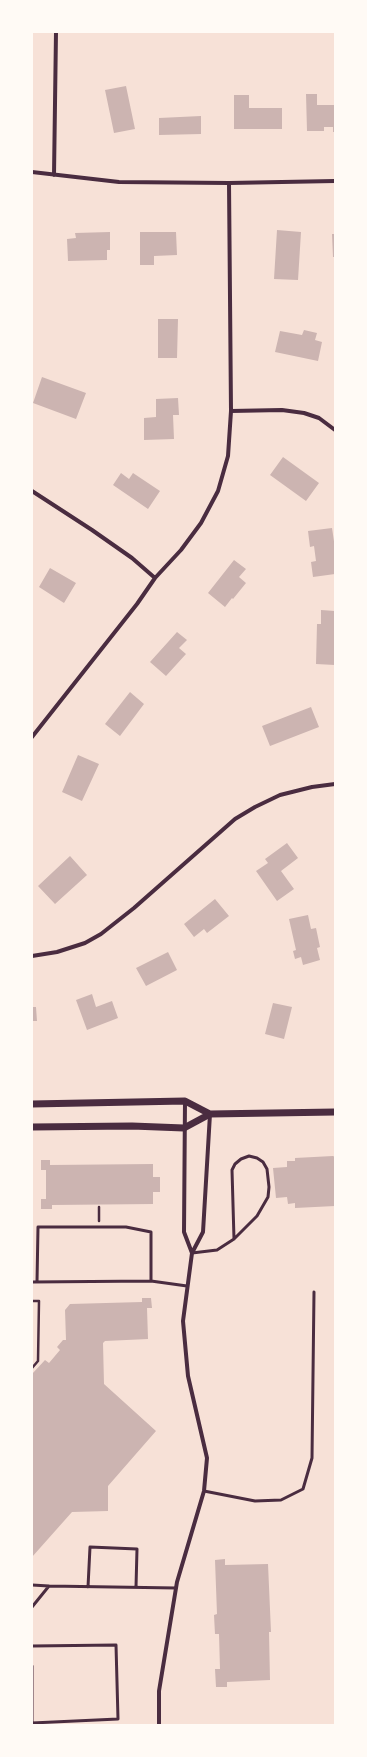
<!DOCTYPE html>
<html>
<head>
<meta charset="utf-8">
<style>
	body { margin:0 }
	#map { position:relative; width:367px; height:1757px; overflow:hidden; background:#f7e1d7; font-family:"Roboto Condensed",sans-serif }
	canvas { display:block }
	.frame { position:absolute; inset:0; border:33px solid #fffaf5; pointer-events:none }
</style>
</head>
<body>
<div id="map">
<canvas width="367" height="1757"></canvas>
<div class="frame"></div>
</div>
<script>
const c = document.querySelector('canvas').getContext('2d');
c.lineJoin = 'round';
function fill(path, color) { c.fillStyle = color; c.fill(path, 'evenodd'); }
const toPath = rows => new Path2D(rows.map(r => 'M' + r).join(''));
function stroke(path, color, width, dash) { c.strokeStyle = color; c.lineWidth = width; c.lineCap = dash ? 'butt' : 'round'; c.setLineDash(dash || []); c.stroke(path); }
fill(toPath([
	[126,86,135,129,114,133,105,90],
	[306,94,317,94,317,105,335,105,335,132,333,132,333,127,324,127,324,131,307,131],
	[234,95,249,95,249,108,282,108,282,129,234,129],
	[201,116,201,134,159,135,159,118],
	[277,230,301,232,298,280,274,279],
	[110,232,110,250,107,250,107,260,68,261,67,239,76,238,75,233],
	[140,232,176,232,177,255,154,256,154,265,140,265],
	[332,234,335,234,335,257,333,257],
	[158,319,178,319,177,358,158,358],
	[304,330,317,333,315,340,322,342,318,361,275,352,280,331,302,335],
	[42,377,86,393,76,419,33,403],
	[178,398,179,415,173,415,174,439,144,440,144,418,156,417,156,399],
	[283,457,319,483,306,501,270,475],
	[121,473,129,479,133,473,160,491,148,509,113,485],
	[332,528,335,548,335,574,313,577,311,562,316,561,314,546,310,547,308,531],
	[234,560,246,569,239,577,246,583,233,599,232,598,225,607,208,593],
	[50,568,76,583,64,603,39,587],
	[321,610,335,611,335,665,316,664,317,624,321,624],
	[177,632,187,640,179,648,186,654,166,676,150,662],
	[130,692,144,704,120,736,105,724],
	[311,707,319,727,270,746,262,726],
	[78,755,99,764,82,801,62,792],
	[287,843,298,858,281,871,294,889,277,901,256,871,268,863,265,859],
	[70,856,87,875,55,904,38,886],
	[215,899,229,916,207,933,204,929,194,937,184,924],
	[308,915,311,929,316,928,320,947,317,948,320,960,303,965,301,957,295,959,293,951,296,950,289,919],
	[168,952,177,970,146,986,136,968],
	[92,994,96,1007,112,1001,118,1018,87,1030,76,1000],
	[273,1003,292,1007,284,1039,265,1034],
	[32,1007,36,1007,37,1021,32,1021],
	[333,1156,335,1157,335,1206,295,1208,295,1203,288,1204,287,1197,276,1198,273,1168,287,1167,287,1161,295,1161,295,1158],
	[41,1160,50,1160,50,1165,153,1164,153,1177,160,1177,160,1192,153,1192,153,1204,52,1205,52,1209,41,1209,41,1199,46,1199,46,1170,41,1170],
	[142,1298,151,1298,152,1308,147,1308,148,1339,105,1341,103,1343,104,1384,156,1431,108,1486,108,1511,72,1512,32,1557,32,1374,45,1360,49,1363,60,1350,57,1347,63,1340,66,1340,65,1310,70,1304,142,1302],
	[225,1559,225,1565,268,1564,271,1632,269,1632,270,1680,227,1682,227,1687,216,1687,215,1669,220,1669,219,1634,215,1634,214,1615,217,1614,215,1560]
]), '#ccb4b1');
stroke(toPath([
	[99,1207,99,1221],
	[32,1301,39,1301,38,1361,32,1368]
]), '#4a2c40', 2.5);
stroke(toPath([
	[192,1253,217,1250,234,1239,257,1216,268,1197,269,1187,267,1169,263,1162,257,1158,249,1156,241,1159,235,1164,232,1170,234,1239],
	[32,1282,151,1281,187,1286],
	[37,1282,38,1227,126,1227,151,1232,151,1281],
	[204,1491,255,1501,281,1500,303,1489,312,1458,314,1292],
	[32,1585,49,1586],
	[88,1587,90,1547,137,1549,136,1587],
	[32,1607,49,1586,176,1588],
	[32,1646,116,1645,118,1719,32,1723,32,1666]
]), '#4a2c40', 3);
stroke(toPath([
	[32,172,119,182,229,183,335,181],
	[54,175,56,32],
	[231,411,282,410,304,413,319,418,335,430],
	[32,491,92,530,132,558,155,578],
	[32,737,137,604,155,578,181,550,201,523,218,491,228,456,231,411,229,183],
	[32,956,57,952,85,943,101,934,134,908,235,819,255,807,280,795,312,787,335,784],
	[185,1101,184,1232,192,1253],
	[159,1725,159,1691,177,1582,204,1491,207,1458,188,1376,183,1321,192,1253,203,1232,210,1114]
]), '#4a2c40', 4);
stroke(toPath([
	[32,1104,185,1101,210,1114],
	[32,1127,132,1126,184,1128,210,1114,335,1112]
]), '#4a2c40', 7);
</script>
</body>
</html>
